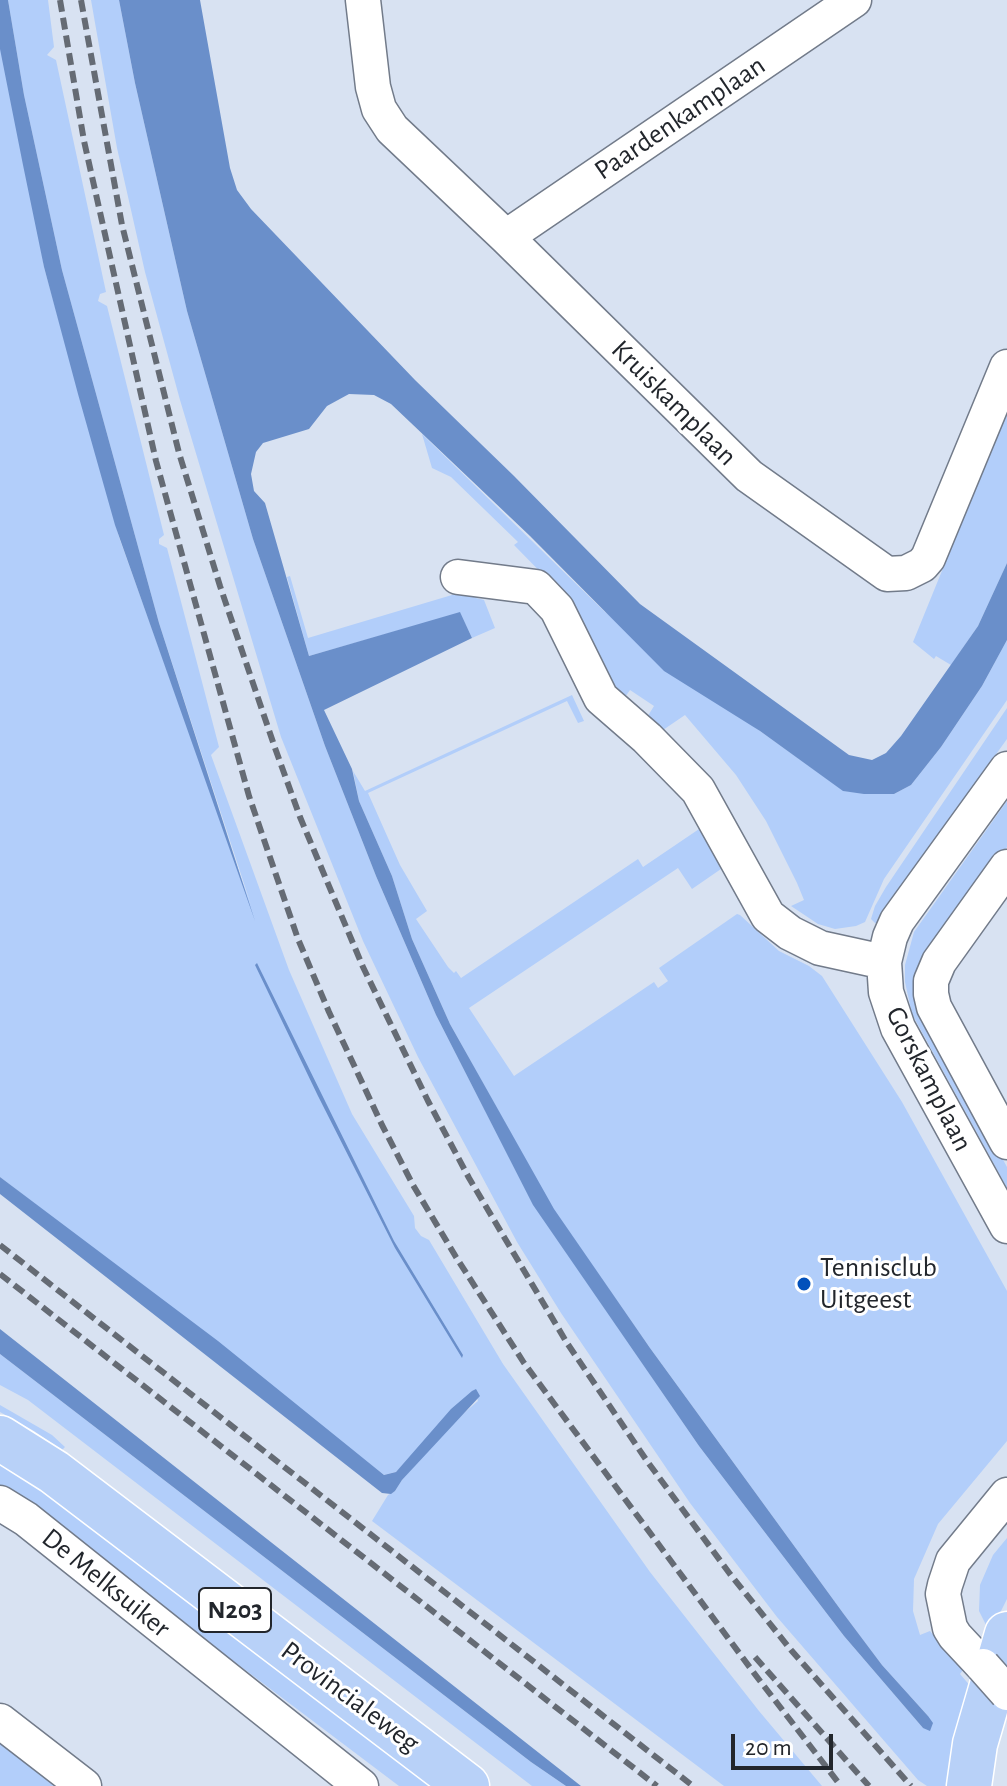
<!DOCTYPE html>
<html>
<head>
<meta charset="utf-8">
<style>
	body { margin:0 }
	#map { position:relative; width:1007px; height:1786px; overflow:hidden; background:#d8e2f2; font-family:"Alegreya Sans",sans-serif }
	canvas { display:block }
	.scale { position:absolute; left:731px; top:1734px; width:102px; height:36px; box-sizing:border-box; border:4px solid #22262c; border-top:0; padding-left:10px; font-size:24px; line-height:28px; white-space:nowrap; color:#22262c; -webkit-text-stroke:6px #fff; paint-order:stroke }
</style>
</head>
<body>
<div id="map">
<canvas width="1007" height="1786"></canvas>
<div class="scale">20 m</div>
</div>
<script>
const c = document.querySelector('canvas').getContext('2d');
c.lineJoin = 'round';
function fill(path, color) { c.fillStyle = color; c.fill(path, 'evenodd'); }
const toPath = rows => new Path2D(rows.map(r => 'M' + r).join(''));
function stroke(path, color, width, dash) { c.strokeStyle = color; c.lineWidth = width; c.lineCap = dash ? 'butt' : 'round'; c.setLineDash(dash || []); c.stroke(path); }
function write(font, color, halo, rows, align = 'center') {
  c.font = font + ' "Alegreya Sans",sans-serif'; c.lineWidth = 6; c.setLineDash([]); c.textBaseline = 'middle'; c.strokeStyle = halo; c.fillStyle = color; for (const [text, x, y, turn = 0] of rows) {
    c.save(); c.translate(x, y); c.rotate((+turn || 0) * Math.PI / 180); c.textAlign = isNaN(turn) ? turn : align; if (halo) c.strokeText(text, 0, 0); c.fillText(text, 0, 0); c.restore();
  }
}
fill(toPath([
	[0,0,44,267,119,537,251,905,159,623,62,270,24,95,8,0,48,0,54,47,47,55,56,60,106,292,100,294,98,301,107,306,164,535,159,539,159,544,167,548,219,747,211,755,289,970,352,1114,414,1216,415,1228,421,1236,429,1240,503,1364,650,1572,759,1711,822,1786,724,1786,372,1521,388,1495,395,1491,402,1480,450,1425,478,1401,475,1392,396,1472,384,1475,0,1177],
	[91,0,119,0,135,83,187,311,253,539,325,746,376,876,436,1015,533,1204,699,1446,844,1636,923,1728,928,1716,882,1665,843,1613,650,1348,553,1209,450,1024,412,939,392,876,359,801,353,771,365,791,572,695,584,721,578,723,567,701,368,793,400,865,427,911,416,919,448,967,454,973,456,971,461,978,638,859,643,867,705,825,724,865,721,869,692,889,678,868,469,1008,514,1076,654,982,658,988,668,981,659,968,737,914,740,915,779,951,809,966,822,976,902,1102,1007,1291,1007,1441,938,1524,914,1579,913,1611,920,1635,930,1631,963,1670,960,1674,972,1688,952,1786,927,1786,918,1780,777,1617,690,1503,561,1313,517,1242,418,1057,363,941,281,737,180,400,145,272,117,148],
	[1007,411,1007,563,978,626,951,665,936,656,934,659,913,642],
	[422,434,605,612,760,731,844,791,894,794,911,785,941,747,982,686,1007,640,1007,700,884,879,865,922,856,926,835,929,818,924,791,906,804,900,797,883,766,821,736,775,685,715,663,730,646,719,654,706,630,690,623,700,561,593,514,545,518,542,451,477,432,468],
	[290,576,308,638,462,592,478,592,476,598,484,600,495,628,472,638,460,613,309,656,287,577],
	[1007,708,1007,739,893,897,879,923,875,923,871,919,875,906,886,887],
	[1007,801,1007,847,924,963,924,1014,1007,1167,1007,1188,912,1014,905,982,905,965,914,932],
	[0,1354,531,1762,566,1786,532,1786,28,1400,0,1385],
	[0,1405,52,1435,65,1447,62,1450,34,1431,0,1412],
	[0,1460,29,1476,433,1786,399,1786,44,1518,0,1491],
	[1007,1538,1007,1599,993,1627,987,1627,979,1611,980,1585,993,1555],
	[0,1743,3,1743,59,1786,0,1786]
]), '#b2cefa');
fill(toPath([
	[0,0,8,0,24,95,62,270,159,623,255,921,115,525,78,394,44,267,23,165,0,49],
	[119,0,200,0,230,168,237,190,251,209,415,380,514,476,640,604,849,755,872,760,886,753,901,736,978,626,1007,563,1007,640,982,686,941,747,911,785,894,794,864,794,843,791,760,731,664,671,530,536,391,404,374,395,349,394,327,406,309,429,263,443,256,452,251,474,254,491,265,503,309,656,460,612,472,638,324,710,352,769,359,801,392,876,412,939,450,1024,554,1209,650,1348,843,1613,882,1665,928,1716,933,1723,930,1731,923,1728,844,1636,699,1446,533,1205,436,1015,376,876,325,746,253,539,187,311,135,83],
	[257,963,394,1241,463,1355,462,1358,395,1248,318,1096,255,965],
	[0,1177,218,1341,384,1475,396,1472,451,1409,472,1391,476,1389,480,1396,402,1480,395,1491,391,1494,382,1493,0,1194],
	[0,1329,581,1786,566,1786,531,1762,0,1354]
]), '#6a8fca');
const minor = toPath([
	[363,0,373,87,379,109,392,129,506,237,749,476,887,574,906,573,922,565,928,558,1007,367],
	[506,237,854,0],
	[458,577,536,587,557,609,601,698,647,738,698,790,768,916,790,933,820,948,884,962],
	[1007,769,897,921,890,937,884,962,886,992,898,1028,1007,1226],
	[1007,867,939,962,931,981,931,994,934,1007,1007,1142],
	[0,1503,26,1519,361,1786],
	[983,1666,955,1636,950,1628,943,1594,945,1585,953,1561,1007,1495],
	[0,1721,84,1786]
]);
const major = toPath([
	[0,1438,54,1472,467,1786],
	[969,1786,975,1744,1007,1634]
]);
stroke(minor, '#727b8a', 37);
stroke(major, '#fff', 47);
stroke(minor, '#fff', 34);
stroke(major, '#b8d1f8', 44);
stroke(toPath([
	[60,0,84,141,156,461,249,796,298,939,329,1012,382,1125,413,1185,456,1257,524,1363,757,1677,841,1786],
	[81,0,122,225,179,453,220,586,275,748,300,817,363,967,428,1101,469,1178,567,1343,647,1461,730,1574,791,1650,911,1786],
	[0,1245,693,1786],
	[0,1274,657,1786],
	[755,1657,869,1786]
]), '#656b74', 6, [12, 6]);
const minorBridge = toPath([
	[983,1666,1007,1693]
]);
stroke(minorBridge, '#727b8a', 37, []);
stroke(minorBridge, '#fff', 34);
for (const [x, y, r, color] of [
	[804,1284,8,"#0351bb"]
]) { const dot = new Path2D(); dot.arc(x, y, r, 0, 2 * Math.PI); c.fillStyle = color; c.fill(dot); stroke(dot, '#fff', 3); }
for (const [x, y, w] of [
	[235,1610,72]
]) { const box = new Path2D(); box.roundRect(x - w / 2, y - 22, w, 44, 6); c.fillStyle = '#fff'; c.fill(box); stroke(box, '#22262c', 2); }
write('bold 26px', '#22262c', null, [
	["N203",235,1610]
]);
write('28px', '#22262c', '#fff', [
	["Paardenkamplaan",680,118,-34],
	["Kruiskamplaan",674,403,45],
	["Gorskamplaan",929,1079,63],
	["De Melksuiker",106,1583,39],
	["Provincialeweg",350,1697,37]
]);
write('28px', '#22262c', '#fff', [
	["Tennisclub",820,1268],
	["Uitgeest",820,1300]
], 'left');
</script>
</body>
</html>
